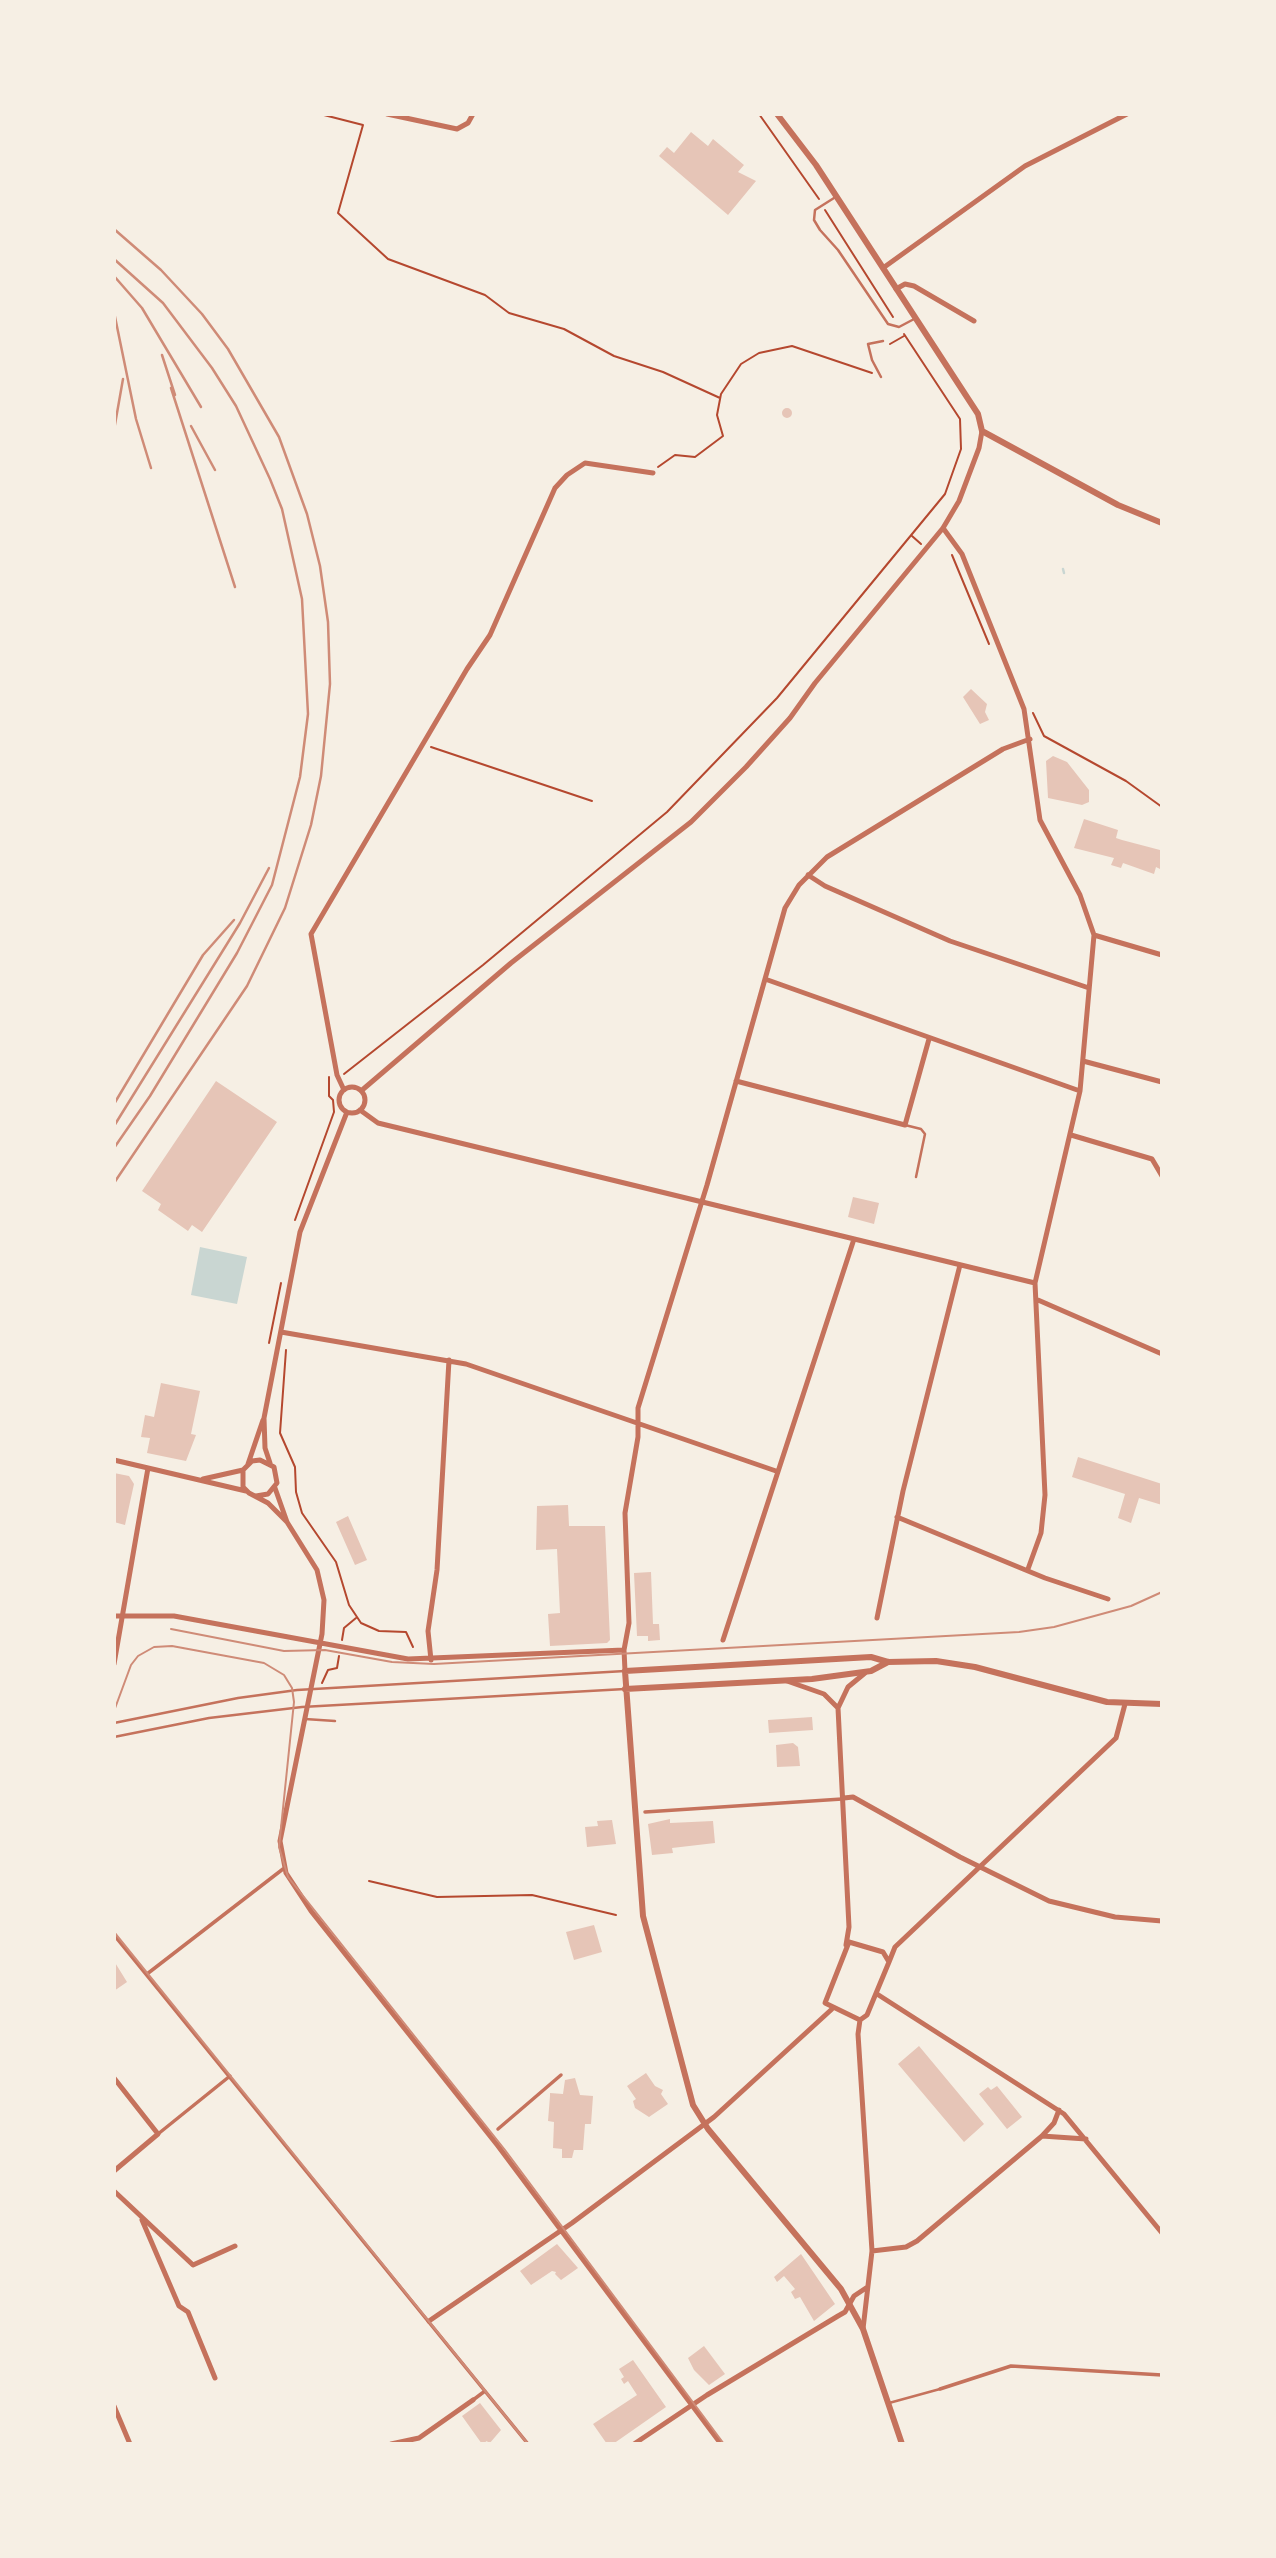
<!DOCTYPE html>
<html>
<head>
<meta charset="utf-8">
<style>
	body { margin:0 }
	#map { position:relative; width:1276px; height:2558px; overflow:hidden; background:#f6efe4; font-family:"Roboto Condensed",sans-serif }
	canvas { display:block }
	.frame { position:absolute; inset:0; border:116px solid #f6efe4; pointer-events:none }
</style>
</head>
<body>
<div id="map">
<canvas width="1276" height="2558"></canvas>
<div class="frame"></div>
</div>
<script>
const c = document.querySelector('canvas').getContext('2d');
c.lineJoin = 'round';
function fill(path, color) { c.fillStyle = color; c.fill(path, 'evenodd'); }
const toPath = rows => new Path2D(rows.map(r => 'M' + r).join(''));
function stroke(path, color, width, dash) { c.strokeStyle = color; c.lineWidth = width; c.lineCap = dash ? 'butt' : 'round'; c.setLineDash(dash || []); c.stroke(path); }
fill(toPath([
	[200,1247,247,1257,237,1304,191,1295]
]), '#c9d6d2');
stroke(toPath([
	[1063,569,1064,573]
]), '#c9d6d2', 2.5);
fill(toPath([
	[691,132,708,146,713,139,744,165,738,172,756,181,728,215,659,156,667,147,674,153],
	'782 413a5 5 0 1 1 10 0a5 5 0 1 1-10 0Z',
	[971,689,987,704,985,712,989,720,980,724,963,697],
	[1053,756,1067,762,1089,790,1089,802,1082,805,1048,798,1046,761],
	[1084,819,1118,830,1116,838,1122,840,1160,850,1162,845,1162,870,1156,867,1154,874,1123,863,1121,868,1111,865,1114,858,1074,848],
	[216,1081,277,1122,202,1232,192,1225,188,1231,158,1210,161,1204,142,1191],
	[853,1197,879,1203,874,1224,848,1217],
	[161,1383,200,1391,191,1434,196,1435,186,1461,147,1453,150,1438,141,1437,145,1415,154,1417],
	[1078,1457,1162,1484,1162,1505,1139,1498,1131,1523,1118,1518,1125,1494,1072,1477],
	[114,1473,129,1476,134,1484,125,1525,114,1522],
	[568,1505,569,1526,605,1526,610,1640,607,1643,550,1646,548,1614,560,1613,557,1549,536,1550,537,1506],
	[348,1516,367,1560,355,1565,336,1522],
	[651,1572,653,1624,659,1624,660,1640,648,1641,648,1636,637,1636,634,1573],
	[812,1717,813,1730,769,1733,768,1720],
	[793,1743,798,1747,800,1766,777,1767,776,1745],
	[670,1819,670,1823,713,1821,715,1843,672,1848,673,1853,652,1855,648,1824],
	[612,1820,616,1844,587,1847,585,1827,598,1826,597,1821],
	[594,1925,602,1952,574,1960,566,1932],
	[114,1961,127,1982,114,1991],
	[919,2046,984,2124,964,2142,898,2064],
	[646,2073,655,2086,663,2090,661,2094,668,2104,649,2117,635,2108,633,2101,636,2099,627,2086],
	[575,2078,580,2095,593,2096,591,2124,585,2124,583,2150,574,2150,572,2158,562,2158,562,2149,553,2148,554,2122,548,2121,550,2096,550,2093,563,2094,565,2080],
	[997,2086,1022,2117,1007,2129,979,2094,988,2087,991,2090],
	[557,2244,578,2268,561,2280,555,2274,556,2272,552,2271,531,2285,520,2271],
	[801,2254,835,2304,814,2321,800,2297,795,2299,791,2292,795,2289,784,2276,777,2282,774,2277],
	[704,2346,725,2374,709,2385,694,2370,688,2358],
	[633,2360,666,2407,613,2444,607,2444,593,2424,637,2395,628,2381,624,2384,621,2379,624,2377,619,2369],
	[480,2403,501,2430,489,2444,487,2441,482,2444,462,2416]
]), '#e6c5b7');
stroke(toPath([
	[320,114,363,125,338,213,388,259,485,295,509,313,564,329,614,356,663,372,720,398],
	[759,114,819,199],
	[825,210,893,317],
	[890,344,904,336],
	[658,467,675,455,695,457,723,436,717,415,721,394,741,364,759,353,792,346,872,373],
	[912,536,921,544],
	[952,555,989,644],
	[1033,713,1044,736,1126,781,1162,807],
	[431,747,592,801],
	[344,1074,483,965,667,812,777,698,945,494,961,449,960,419,904,334],
	[295,1220,334,1112,333,1100,329,1096,329,1077],
	[269,1343,281,1283],
	[286,1350,280,1433,295,1467,296,1492,302,1513,336,1562,349,1605,361,1623,379,1631,406,1632,413,1647],
	[342,1640,344,1628,356,1618],
	[322,1683,328,1670,337,1668,339,1656],
	[369,1881,437,1897,532,1895,616,1915]
]), '#b5482f', 2);
stroke(toPath([
	[834,198,815,210,814,220,820,230,838,250,888,324,899,327,916,318],
	[881,377,872,360,868,344,883,341],
	[905,1125,921,1129,925,1134,916,1177],
	[305,1719,335,1721],
	[114,1723,238,1698,297,1690,625,1671],
	[114,1737,209,1718,302,1707,625,1689],
	[889,2403,940,2389]
]), '#c5725c', 2.5);
stroke(toPath([
	[645,1812,842,1799],
	[114,1935,528,2444],
	[147,1974,283,1869],
	[498,2129,561,2075],
	[158,2134,230,2076],
	[940,2389,1011,2366,1162,2375],
	[473,2400,485,2391]
]), '#c5725c', 3.5);
stroke(toPath([
	[387,114,457,129,468,123,473,114],
	[883,268,1025,166,1127,114],
	[896,289,905,284,914,286,974,321],
	[943,528,962,554,1024,709,1040,820,1080,895,1094,935,1080,1091,1035,1283,1045,1495,1041,1533,1028,1569],
	[808,875,825,886,950,941,1089,988],
	[1094,935,1162,955],
	[765,979,1080,1091],
	[1083,1061,1162,1082],
	[736,1081,905,1125,929,1039],
	'339 1100a13 13 0 1 1 26 0a13 13 0 1 1-26 0Z',
	[344,1090,337,1075,311,934,467,669,490,635,555,488,567,475,585,463,653,473],
	[361,1091,511,963,691,822,746,767,790,718,815,683,943,528,959,501,979,448,982,431],
	[360,1110,378,1123,1035,1283],
	[1071,1135,1152,1159,1162,1176],
	[1038,1300,1162,1354],
	[281,1332,466,1364,776,1471],
	[114,1460,246,1491],
	[270,1463,265,1448,264,1418,300,1232,347,1112],
	[248,1464,263,1420],
	[203,1479,243,1470],
	[275,1488,287,1522],
	[256,1496,268,1494,277,1483,274,1467,260,1460,252,1461,243,1470,243,1487,249,1493,268,1503,287,1522,317,1570,324,1600,322,1634,280,1841,286,1873,311,1911,498,2146,721,2444],
	[897,1517,1045,1578,1108,1599],
	[114,1616,174,1616,408,1659,624,1650],
	[877,1618,903,1491,960,1265],
	[723,1640,854,1239],
	[431,1660,428,1631,437,1570,449,1360],
	[114,1664,148,1468],
	[625,1671,624,1650,629,1623,625,1513,638,1437,638,1408,707,1185,785,908,799,885,827,857,1003,749,1030,739],
	[787,1681,824,1694,838,1708],
	[844,1798,853,1797,960,1857,1049,1901,1115,1917,1162,1921],
	[849,1942,883,1952,889,1962,867,2015,860,2020,825,2003,849,1942],
	[846,1945,849,1927,838,1708,848,1687,865,1673],
	[889,1962,895,1947,1116,1738,1125,1704],
	[877,1994,1064,2114,1162,2233],
	[860,2020,858,2034,872,2251,863,2329],
	[114,2078,158,2134,114,2171],
	[1042,2136,1086,2139],
	[114,2191,193,2265,235,2246],
	[142,2220,179,2306,188,2312,215,2378],
	[872,2251,906,2247,917,2241,1042,2136,1054,2123,1059,2110],
	[429,2321,572,2223,714,2117,832,2009],
	[114,2406,130,2444],
	[391,2444,419,2438,473,2400],
	[634,2444,707,2395,838,2316,845,2312,854,2296,866,2288]
]), '#c5725c', 5);
stroke(toPath([
	[777,114,816,165,950,371,978,414,982,431,1118,505,1162,523],
	[625,1689,812,1679,871,1671,888,1662],
	[902,2444,863,2329,841,2289,708,2129,693,2105,643,1916,625,1671,871,1657,888,1662,936,1661,975,1667,1107,1702,1162,1704]
]), '#c5725c', 6);
stroke(toPath([
	[171,1629,284,1651,325,1650,392,1662,434,1664,1019,1632,1054,1627,1131,1606,1162,1592],
	[114,1711,131,1665,138,1656,154,1647,172,1646,264,1663,284,1675,292,1688,294,1702,279,1847,288,1877,505,2150,724,2444],
	[114,1932,528,2444]
]), '#cf8b77', 2);
stroke(toPath([
	[114,229,161,270,202,314,228,349,279,437,307,514,320,566,328,622,330,684,321,776,311,825,285,908,247,986,114,1183],
	[114,259,163,303,212,368,236,406,270,479,282,509,302,599,308,714,300,777,272,885,237,953,150,1096,114,1148],
	[114,276,142,308,201,407],
	[114,312,136,419,151,468],
	[162,355,175,395],
	[171,388,235,587],
	[191,426,215,470],
	[114,430,123,379],
	[114,1104,203,955,234,920],
	[114,1126,240,923,269,868]
]), '#cf8b77', 2.5);
</script>
</body>
</html>
